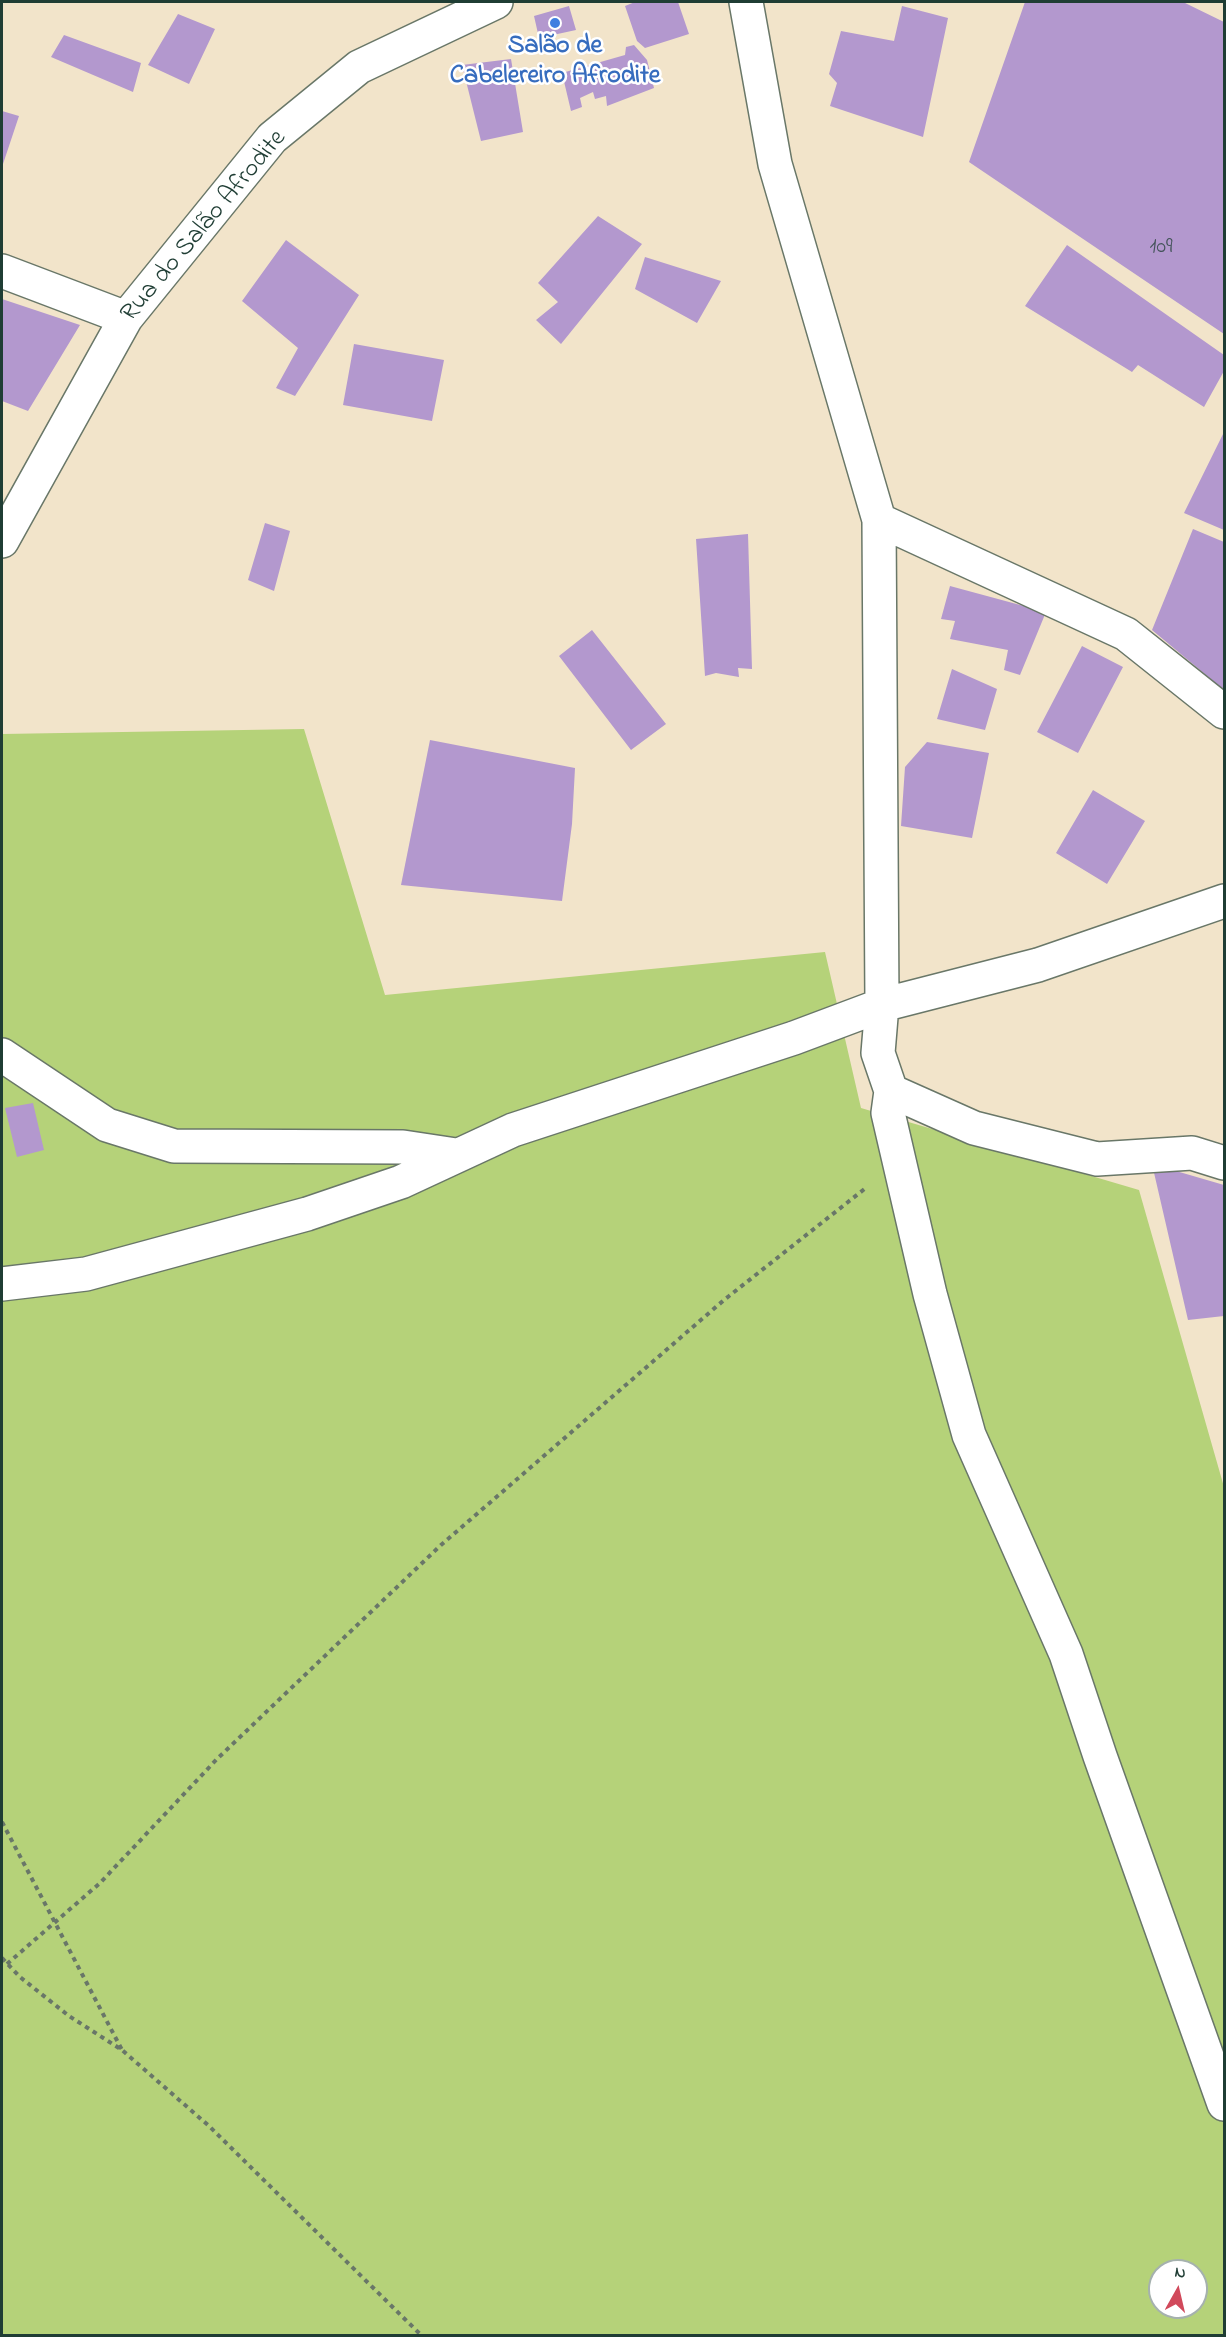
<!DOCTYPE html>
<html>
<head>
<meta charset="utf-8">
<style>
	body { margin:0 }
	#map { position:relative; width:1226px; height:2337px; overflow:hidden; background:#f2e4ca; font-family:"Indie Flower",sans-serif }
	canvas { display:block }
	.frame { position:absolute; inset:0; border:3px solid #1f3d34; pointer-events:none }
	.north { position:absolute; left:1148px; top:2259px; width:60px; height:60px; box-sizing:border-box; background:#fff; border:2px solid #a5b1ae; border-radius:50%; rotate:8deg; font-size:16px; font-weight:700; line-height:24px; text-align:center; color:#1f3d34 }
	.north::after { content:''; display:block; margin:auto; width:21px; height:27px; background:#d1495b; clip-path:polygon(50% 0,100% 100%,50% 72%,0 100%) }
</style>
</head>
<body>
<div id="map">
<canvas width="1226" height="2337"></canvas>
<div class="frame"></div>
<div class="north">N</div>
</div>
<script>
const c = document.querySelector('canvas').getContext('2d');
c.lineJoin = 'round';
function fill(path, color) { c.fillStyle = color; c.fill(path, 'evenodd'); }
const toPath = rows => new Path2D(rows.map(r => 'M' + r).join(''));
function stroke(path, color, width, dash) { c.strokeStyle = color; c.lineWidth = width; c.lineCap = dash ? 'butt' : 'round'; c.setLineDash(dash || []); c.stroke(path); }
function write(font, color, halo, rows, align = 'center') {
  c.font = font + ' "Indie Flower",sans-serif'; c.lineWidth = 5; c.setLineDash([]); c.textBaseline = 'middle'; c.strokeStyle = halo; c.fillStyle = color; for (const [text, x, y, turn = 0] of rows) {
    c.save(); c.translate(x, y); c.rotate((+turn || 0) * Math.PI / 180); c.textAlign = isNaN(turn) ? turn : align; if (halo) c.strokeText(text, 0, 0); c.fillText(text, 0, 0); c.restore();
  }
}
fill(toPath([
	[304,729,385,995,825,952,861,1108,1139,1190,1224,1487,1224,2335,2,2335,2,734],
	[1160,2271,1196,2271,1196,2307,1160,2307]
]), '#b5d279');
fill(toPath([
	[635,2,678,2,689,34,645,48,637,41,625,6],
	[1025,2,1183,2,1224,22,1224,334,969,162],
	[569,6,576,30,539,38,534,16],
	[902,6,948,18,923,137,830,106,837,83,829,74,841,31,894,41],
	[178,14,215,29,189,84,148,65],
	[64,35,141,63,133,92,51,57],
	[634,45,647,60,654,88,607,106,606,96,595,99,593,92,580,98,582,107,571,111,562,73,625,55,626,47],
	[511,59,523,132,481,141,462,65],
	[2,111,19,116,2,167],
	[598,216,642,244,561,344,536,320,558,302,538,283],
	[286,240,359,295,295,396,276,388,298,348,242,301],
	[1067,245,1224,355,1224,371,1204,407,1138,365,1132,372,1025,306],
	[645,257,721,281,697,323,635,289],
	[2,299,80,325,28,411,2,401],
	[354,344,444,360,432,421,343,405],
	[1224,432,1224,530,1184,513],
	[265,523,290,531,274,591,248,580],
	[1193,529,1224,542,1224,690,1152,630],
	[748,534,752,669,738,668,739,677,716,673,705,676,696,539],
	[950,586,1046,612,1020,675,1004,670,1008,650,950,639,955,621,941,619],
	[592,630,666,724,631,750,559,656],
	[1082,646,1123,667,1078,753,1037,732],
	[952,669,997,689,985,730,937,719],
	[430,740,575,768,572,824,562,901,401,885],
	[927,742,989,753,972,838,901,826,905,767],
	[1093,790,1145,821,1107,884,1056,853],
	[33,1103,44,1150,17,1157,5,1108],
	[1152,1164,1224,1185,1224,1316,1188,1320]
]), '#b398ce');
const minor = toPath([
	[746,2,775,164,879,520,882,1005,878,1053,891,1091,888,1113,930,1294,969,1435,1066,1654,1100,1756,1224,2104],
	[2,271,126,318],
	[879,520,1126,634,1224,712],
	[2,541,126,318,272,138,359,67,496,2],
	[2,1055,107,1125,174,1146,403,1147,456,1155],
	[891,1091,974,1128,1097,1159,1192,1153,1224,1163],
	[2,1284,86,1274,307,1214,401,1182,513,1130,794,1038,882,1005,1038,965,1224,901]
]);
stroke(minor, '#697768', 36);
stroke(toPath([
	[2,1822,122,2050],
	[2,1958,20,1977,69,2016,122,2050,209,2126,422,2336],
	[7,1964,100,1883,217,1759,441,1545,724,1300,867,1187]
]), '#697768', 4, [4.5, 4.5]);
stroke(minor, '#fff', 33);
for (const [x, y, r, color] of [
	[555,23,6,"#3f7fe0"]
]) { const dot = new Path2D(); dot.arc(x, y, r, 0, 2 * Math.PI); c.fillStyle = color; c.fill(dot); stroke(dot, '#fff', 2); }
write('22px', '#44545a', null, [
	["109",1161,248]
]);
write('bold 26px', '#366cbe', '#fff', [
	["Salão de",555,48],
	["Cabelereiro Afrodite",555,78]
]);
write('26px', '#1f3d34', '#fff', [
	["Rua do Salão Afrodite",205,227,-50]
]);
</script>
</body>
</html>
